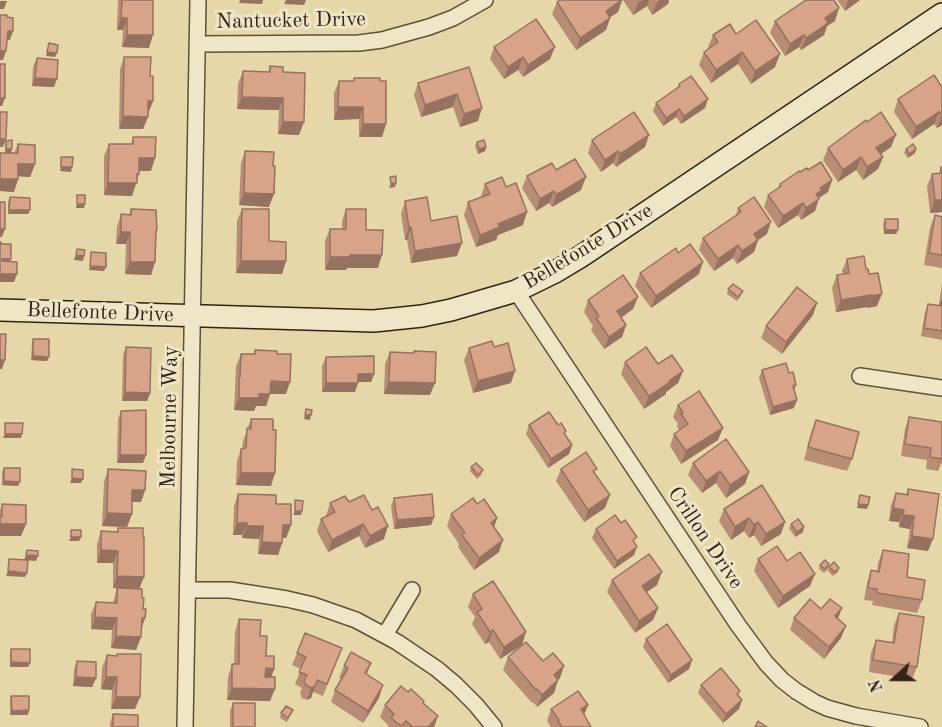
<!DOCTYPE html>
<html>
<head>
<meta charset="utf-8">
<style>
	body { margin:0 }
	#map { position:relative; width:942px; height:727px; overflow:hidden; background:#e6d7a9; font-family:"Old Standard TT",serif }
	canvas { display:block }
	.north { position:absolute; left:864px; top:649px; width:60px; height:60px; -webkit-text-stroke:4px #efe5c7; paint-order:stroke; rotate:249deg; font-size:16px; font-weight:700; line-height:24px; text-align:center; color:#312317 }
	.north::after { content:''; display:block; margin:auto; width:21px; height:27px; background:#312317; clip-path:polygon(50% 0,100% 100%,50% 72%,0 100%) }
</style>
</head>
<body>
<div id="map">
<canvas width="942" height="727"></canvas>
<div class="north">N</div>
</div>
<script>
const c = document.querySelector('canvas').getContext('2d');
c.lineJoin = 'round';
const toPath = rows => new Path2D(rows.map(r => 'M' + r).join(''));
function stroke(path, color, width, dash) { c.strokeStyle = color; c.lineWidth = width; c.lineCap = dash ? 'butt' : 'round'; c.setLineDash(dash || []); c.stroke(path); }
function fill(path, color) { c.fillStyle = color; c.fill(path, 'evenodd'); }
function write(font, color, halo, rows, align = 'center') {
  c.font = font + ' "Old Standard TT",serif'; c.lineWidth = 6; c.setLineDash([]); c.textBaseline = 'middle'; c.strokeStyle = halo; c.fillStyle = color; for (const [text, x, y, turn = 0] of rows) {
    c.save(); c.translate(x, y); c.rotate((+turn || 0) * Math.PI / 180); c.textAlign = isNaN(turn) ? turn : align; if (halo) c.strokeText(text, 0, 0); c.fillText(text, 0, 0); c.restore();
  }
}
const street = toPath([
	[197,44,359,43,382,40,429,27,453,18,485,0],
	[516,291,738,625,766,663,782,680,796,691,814,702,827,708,856,716,920,727],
	[860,376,942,388],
	[188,590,230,590,287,599,313,605,356,620,397,642,437,669,456,685,476,705,494,727],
	[385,635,412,590],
	[185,727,198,0]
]);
const secondary = toPath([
	[0,310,374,321,422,316,451,310,516,291,555,272,580,257,942,14]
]);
stroke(street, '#5e503c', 18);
stroke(secondary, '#312317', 24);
stroke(street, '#efe5c7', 15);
stroke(secondary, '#efe5c7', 21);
fill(toPath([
	[118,0,153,0,149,48,122,47,123,30,117,30],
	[622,0,618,12,610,17,606,30,576,50,552,14,557,2],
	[623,0,669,0,668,4,652,15,647,6,633,15],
	[837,0,860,0,845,11],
	[775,21,835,21,827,26,824,35,801,50,799,47,785,56,770,33],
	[736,34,775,67,751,84,738,64,711,83,699,65,704,52,709,48,708,47,713,35],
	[494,47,550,59,523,77,518,70,504,79,490,59],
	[124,57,150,76,153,101,148,113,143,129,119,129,120,69],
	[37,58,54,87,32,86,33,67],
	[270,66,283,72,299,135,278,134,279,110,237,109,238,84,243,71,268,72],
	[469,67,478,121,460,127,453,107,421,117,414,95,418,83],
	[354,78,386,124,382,137,359,137,359,119,334,120,334,93,339,81,353,81],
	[679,84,705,108,681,124,676,117,663,126,653,111,656,103,677,88],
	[942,87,942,125,937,128,934,124,912,139,894,112,898,99],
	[133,137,151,171,139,171,139,174,132,196,104,195,104,156,109,144,131,144],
	[592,140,645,147,616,167,613,163,601,172,588,153],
	[6,141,11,153,14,153,18,144,35,164,30,177,18,176,18,179,14,192,0,191,0,153,5,153,5,145],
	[477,142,486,147,485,151,478,154,475,146],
	[891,147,881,154,883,157,878,169,863,180,856,170,838,182,823,160,828,148],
	[906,149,916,149,915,153,908,158,904,153],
	[245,151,273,166,269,207,239,205,241,163],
	[941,167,942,167,942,212,930,213,927,186,932,174,939,173],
	[556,170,581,190,552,207,549,203,536,211,522,188,527,176],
	[808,170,832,180,828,192,819,198,815,211,801,220,798,215,778,228,764,207,768,195,778,188,780,184,800,172],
	[485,184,523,225,498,235,496,240,476,247,464,215,468,202,481,197,481,196],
	[10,197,30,210,28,214,8,214,8,202],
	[405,201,431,221,457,256,411,263,407,240,405,240,401,214],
	[738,208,767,234,758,240,754,252,737,264,733,258,714,271,699,250,703,238,736,215],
	[131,209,157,230,156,234,155,262,151,275,125,274,126,244,116,244,117,227,121,214,129,215],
	[242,209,286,261,282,274,236,273,237,221],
	[346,209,366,230,378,268,347,268,346,270,325,270,325,241,330,229,342,229,342,221],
	[935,215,942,217,942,268,924,265,930,228],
	[885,219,898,230,896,234,884,234,883,224],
	[678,253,699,274,651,308,635,286,640,273],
	[847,259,866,269,877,306,867,308,867,307,836,312,832,288,837,275,843,274,842,271],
	[942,283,942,305,939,305],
	[728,289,743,291,741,296,737,301,727,294],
	[638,297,633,309,621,318,626,325,622,337,604,349,591,330,593,326,584,312,588,300],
	[928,304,942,306,942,340,921,336,925,312],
	[813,315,782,354,761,338,766,326],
	[33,339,47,361,31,360,32,343],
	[126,347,150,393,147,401,122,401,123,355],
	[494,347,511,383,473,393,464,360,469,348],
	[255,350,286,394,270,394,266,406,256,406,254,411,234,410,236,366,241,354,254,354],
	[390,352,430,395,384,394,385,364],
	[326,357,374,374,371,382,358,382,355,392,322,392,322,366],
	[625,362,658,364,683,371,678,383,666,392,666,394,644,409,621,374],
	[762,370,789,373,796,385,794,391,794,408,770,415,759,378],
	[678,405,718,440,681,464,670,446,674,434,679,430,677,426,678,424,673,417],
	[121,411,143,463,117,463,118,419],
	[909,417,942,422,942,464,941,464,938,471,926,469,927,460,901,456,905,429],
	[251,419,271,486,236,485,237,461,241,449,242,449,243,441],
	[816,420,852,459,847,471,804,460,811,433],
	[529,425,558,425,572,445,569,454,548,468,526,434],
	[693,463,749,472,745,484,726,498,716,483,702,493,688,475],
	[471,467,482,474,477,479,470,471],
	[4,468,18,486,2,485,2,472],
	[108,469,145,490,141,502,132,502,132,514,127,527,102,526,104,482],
	[561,469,595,473,605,508,584,522,556,481],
	[762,485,781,534,761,546,754,535,749,538,744,531,731,540,719,521,724,509],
	[908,489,928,551,907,548,910,529,899,527,899,522,889,521,891,505,896,493,906,494],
	[238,494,276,504,291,525,286,538,283,538,278,555,258,554,259,539,242,538,242,535,233,535,234,506],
	[394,498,434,517,431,525,394,529,391,506],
	[349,502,384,539,365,548,359,536,328,552,317,531,321,519,326,516,330,503],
	[2,504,26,524,21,536,0,536,0,510],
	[477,504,497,518,494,527,499,552,474,570,458,547,459,544,447,526,451,514],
	[791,524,803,532,795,537,789,528],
	[118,528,144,577,139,589,142,598,145,618,141,629,136,650,111,648,112,630,91,629,91,614,96,602,113,603,117,588,113,588,113,563,97,563,97,544,101,531,117,532],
	[596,529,635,543,634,555,614,569,592,538],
	[883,550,907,577,922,600,917,613,872,605,873,601,864,600,867,583,871,570,877,571,878,563],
	[758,559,787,561,810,586,778,608,754,571],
	[829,564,828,569,824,573,819,569,820,565],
	[829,567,839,568,838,572,833,576,828,571],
	[612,580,657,585,647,592,658,608,653,620,635,633,607,592],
	[473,594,522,645,500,659,489,642,485,644,472,624,475,617,468,607],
	[821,609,838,619,841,638,824,659,790,630,794,618],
	[899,613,917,667,912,679,869,672,871,653,876,640,892,643,894,625],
	[239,619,260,636,266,656,274,669,271,677,270,701,227,700,228,677,232,664,234,664,235,632],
	[646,639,692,660,689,669,668,683,643,647],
	[342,648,323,696,313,692,311,698,307,700,302,698,300,693,302,688,295,684,301,669,292,665,297,653],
	[11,649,28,667,10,667,10,653],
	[107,655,135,709,111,709,112,690,101,689,102,668],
	[508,657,543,661,560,678,558,680,554,693,537,707,533,702,532,703,503,670],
	[77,661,96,678,92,687,73,686,74,669],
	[371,663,367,674,379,698,363,723,331,702,335,690,342,679,339,678,344,666],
	[701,685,742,700,739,709,723,723,698,693],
	[408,692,424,701,423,704,438,716,434,727,388,727,388,725,380,717,385,705],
	[11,696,28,715,10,715,10,700],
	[233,703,255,727,230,727,230,711],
	[588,705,584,715,591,727,551,727,547,721,551,709],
	[293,710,287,722,280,718,281,713],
	[113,714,138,727,110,727,110,723]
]), '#b98c76');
fill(toPath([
	[240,0,263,0,262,4,239,3],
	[286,0,306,0,304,5,284,4],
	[622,0,618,12,601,23,606,11],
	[642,0,649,0,647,6,633,15,638,3],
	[660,0,669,0,668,4,652,15,657,2],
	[848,0,860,0,845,11],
	[0,1,7,1,4,9,0,9],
	[839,8,835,21,827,26,824,35,801,50,806,38,825,18],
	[121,18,127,18,123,30,117,30],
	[610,18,606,30,576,50,580,38],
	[8,31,13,31,10,40,4,39],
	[127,35,153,35,149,48,122,47],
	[804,35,799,47,785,56,790,44],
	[555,47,550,59,523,77,528,65],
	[0,51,6,51,3,60,0,60],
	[47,52,57,53,55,57,46,56],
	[742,52,738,64,711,83,716,70],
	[780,54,775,67,751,84,755,71],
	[523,57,518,70,504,79,508,67],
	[35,78,57,79,54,87,32,86],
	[457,94,453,107,421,117,425,105],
	[242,97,283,98,279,110,237,109],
	[0,98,5,98,2,106,0,106],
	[708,99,705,108,681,124,684,116],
	[148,101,153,101,148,114,143,113],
	[338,107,363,107,359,119,334,120],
	[482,108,478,121,460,127,464,114],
	[679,109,676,117,663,126,666,118],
	[939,112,934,124,912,139,916,127],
	[942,115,942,125,937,128],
	[123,116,148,117,143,129,119,129],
	[283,122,304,122,299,135,278,134],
	[363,124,386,124,382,137,359,137],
	[649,135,645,147,616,167,620,154],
	[896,135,891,147,872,160,876,148],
	[0,139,6,139,3,147,0,147],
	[486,147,485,151,478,154,479,149],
	[6,149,12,149,11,153,5,153],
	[916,149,915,153,908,158,909,154],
	[618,151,613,163,601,172,605,160],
	[861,157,856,170,838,182,843,170],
	[883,157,878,169,863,180,867,167],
	[139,158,155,158,151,171,135,171],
	[18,164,35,164,30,177,14,176],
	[61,167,72,167,71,172,60,171],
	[137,174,139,174,132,196,104,195,108,183],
	[586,177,581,190,552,207,556,195],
	[0,179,18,179,14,192,0,191],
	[832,180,828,192,819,198,815,211,801,220,806,208,820,188],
	[391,183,396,183,395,187,389,188],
	[554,191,549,203,536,211,540,199],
	[244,193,274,194,269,207,239,205],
	[935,200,942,200,942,212,930,213],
	[803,203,798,215,778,228,783,216],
	[77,204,85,204,84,208,76,208],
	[9,210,30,210,28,214,8,214],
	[527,212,523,225,498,235,496,240,476,247,480,235,498,224],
	[771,222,767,234,758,240,754,252,737,264,742,251,754,234],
	[411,227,407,240,405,240,409,228],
	[0,229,5,229,2,237,0,237],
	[885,230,898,230,896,234,884,234],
	[121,232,130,232,126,244,116,244],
	[462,243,457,256,411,263,415,251],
	[738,245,733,258,714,271,718,259],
	[76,255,84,256,83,261,74,260],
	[350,255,382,255,378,268,347,268,346,270,325,270,330,257],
	[2,259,11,259,8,267,0,267],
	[241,261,286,261,282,274,236,273],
	[130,262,155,262,151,275,125,274],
	[703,262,699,274,651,308,656,296],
	[90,266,106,267,104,271,89,270],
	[1,274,17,274,14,282,0,282,0,277],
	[882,294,877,306,867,308,872,296],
	[872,295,867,307,836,312,841,300],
	[638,297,633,309,612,324,617,311],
	[942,297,942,305,939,305],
	[817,303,813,315,782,354,786,342],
	[626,325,622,337,604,349,609,337],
	[33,356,49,357,47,361,31,360],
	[0,360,5,360,2,369,0,369],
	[515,371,511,383,473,393,478,381],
	[683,371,678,383,666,392,666,394,644,409,649,396],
	[358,374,374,374,371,382,355,382],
	[271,381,290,382,286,394,266,394],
	[389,382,435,383,430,395,384,394],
	[326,383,358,383,355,392,322,392],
	[125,392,150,393,147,401,122,401],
	[259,394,270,394,266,406,256,406,254,411,234,410,239,398],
	[797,400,794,408,770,415,773,407],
	[305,415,311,415,310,420,304,419],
	[723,428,718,440,681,464,686,451],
	[5,434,22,434,21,438,3,438],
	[572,445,569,454,548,468,551,459],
	[120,455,146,455,143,463,117,463],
	[720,471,716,483,702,493,706,481],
	[749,472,745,484,726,498,730,485],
	[241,473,275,473,271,486,236,485],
	[72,478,83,479,81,483,70,483],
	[4,481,20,482,18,486,2,485],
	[132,490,145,490,141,502,127,502],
	[610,495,605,508,584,522,588,510],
	[858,504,868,505,867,509,857,508],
	[893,508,904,510,899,522,889,521],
	[295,511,302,511,301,515,293,515],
	[107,513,132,514,127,527,102,526],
	[903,515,914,516,910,529,899,527],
	[434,517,431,525,394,529,397,520],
	[497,518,493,531,491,523],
	[749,518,744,531,731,540,735,527],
	[758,522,754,535,749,538,754,525],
	[785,522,781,534,761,546,766,534],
	[237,523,247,523,242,535,233,535],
	[0,524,26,524,21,536,0,536],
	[363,524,359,536,328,552,332,540],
	[283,525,291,525,286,538,279,537],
	[247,526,263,526,259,539,242,538],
	[388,526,384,539,365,548,370,536],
	[804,527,803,532,795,537,797,532],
	[912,536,933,539,928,551,907,548],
	[71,537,81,537,79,541,69,541],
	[503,540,499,552,474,570,479,558],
	[262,542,282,543,278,555,258,554],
	[637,547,634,555,614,569,617,561],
	[101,550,118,551,113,563,97,563],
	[26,555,38,556,36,561,24,560],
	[8,571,27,573,25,577,6,576],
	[662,572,657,585,638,598,642,586],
	[815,574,810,586,778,608,783,596],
	[117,576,144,577,139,589,113,588],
	[658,608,653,620,635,633,639,621],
	[842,608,837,621,835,616],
	[95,617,117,618,112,630,91,629],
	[142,618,145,618,141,630],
	[846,626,841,638,824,659,829,647],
	[493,630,489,642,485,644,490,632],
	[526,632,522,645,500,659,504,647],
	[116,636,141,637,136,650,111,648],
	[692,660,689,669,668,683,671,675],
	[11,662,30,663,28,667,10,667],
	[564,666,560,678,549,687,554,675],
	[266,668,274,669,270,681,261,681],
	[76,677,96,678,92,687,73,686],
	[106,677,117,677,112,690,101,689],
	[558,680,554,693,537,707,542,695],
	[383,685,379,698,363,723,368,711],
	[315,686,311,698,307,700,311,688],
	[232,688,275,689,270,701,227,700],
	[116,697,140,697,135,709,111,709],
	[742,700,739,709,723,723,726,714],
	[588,705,583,717,581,709],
	[29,710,28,715,10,715,12,711],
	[438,716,434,727,428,727]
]), '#967260');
const building = toPath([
	[122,0,153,0,153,35,127,35,127,18,121,18,122,0],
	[560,0,622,0,606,11,610,18,580,38,557,2,560,0],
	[806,0,834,0,839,8,825,18,828,23,806,38,804,35,790,44,775,21,806,0],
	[0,15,7,15,7,17,13,18,13,31,8,31,6,51,0,51,0,15],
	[536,19,555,47,528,65,523,57,508,67,494,47,536,19],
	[756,20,780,54,755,71,742,52,716,70,704,52,718,42,713,35,730,24,736,34,756,20],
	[49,43,58,45,57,53,47,52,49,43],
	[124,57,151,57,150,76,153,76,153,101,148,101,148,117,123,116,124,57],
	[37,58,58,60,57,79,35,78,37,58],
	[0,64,5,64,5,98,0,98,0,64],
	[270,66,283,67,283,72,305,73,304,122,283,122,283,98,242,97,243,71,270,72,270,66],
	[469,67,482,108,464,114,457,94,425,105,418,83,469,67],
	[934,75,942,87,942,115,939,112,916,127,898,99,934,75],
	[691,76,708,99,684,116,679,109,666,118,656,103,680,86,679,84,691,76],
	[354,78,380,78,380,81,386,81,386,124,363,124,363,107,338,107,339,81,354,81,354,78],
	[0,112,7,112,6,139,0,139,0,112],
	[634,112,649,135,620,154,618,151,605,160,592,140,634,112],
	[881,112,896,135,876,148,883,157,867,167,861,157,843,170,828,148,866,120,867,122,881,112],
	[133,137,156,137,155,158,139,158,139,174,137,174,137,183,108,183,109,144,133,144,133,137],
	[12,140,12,149,6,149,6,141,12,140],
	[484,140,486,147,479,149,477,142,484,140],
	[18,144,35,145,35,164,18,164,18,179,0,179,0,153,18,153,18,144],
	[913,144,916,149,909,154,906,149,913,144],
	[245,151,274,152,273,166,275,166,274,194,244,193,245,151],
	[61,157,73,157,72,167,61,167,61,157],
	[575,159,586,177,556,195,554,191,540,199,527,176,552,163,556,170,575,159],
	[821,162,832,180,820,188,822,190,816,194,819,199,806,208,803,203,783,216,768,195,781,186,780,184,799,171,800,172,807,168,808,170,821,162],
	[941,167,942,167,942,200,935,200,932,174,941,173,941,167],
	[396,176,396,183,391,183,390,177,396,176],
	[502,177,506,187,516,183,527,212,498,224,500,227,480,235,468,202,490,194,485,184,502,177],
	[77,195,85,195,85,204,77,204,77,195],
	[10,197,30,198,30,210,9,210,10,197],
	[427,197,431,221,457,216,462,243,415,251,411,227,409,228,405,201,427,197],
	[754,197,771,222,754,234,758,240,742,251,738,245,718,259,703,238,741,212,738,208,754,197],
	[0,202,5,202,5,229,0,229,0,202],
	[131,209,156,210,157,230,156,230,155,262,130,262,130,232,121,232,121,214,131,215,131,209],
	[242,209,269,209,269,241,286,242,286,261,241,261,242,209],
	[346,209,366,209,366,230,383,230,382,255,350,255,350,257,330,257,330,229,346,229,346,209],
	[935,215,942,217,942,255,929,253,935,215],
	[885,219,898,219,898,230,885,230,885,219],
	[0,242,1,242,1,244,11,244,11,259,2,259,2,261,17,262,17,274,1,274,1,277,0,277,0,242],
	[690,244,703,262,656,296,640,273,676,248,678,253,690,244],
	[77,249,85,250,84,256,76,255,77,249],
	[91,252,106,253,106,267,90,266,91,252],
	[864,256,866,269,868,269,869,274,878,273,882,294,872,296,872,295,841,300,837,275,849,273,847,259,864,256],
	[623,275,638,297,617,311,626,325,609,337,596,318,599,316,588,300,623,275],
	[733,284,743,291,738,297,728,289,733,284],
	[797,287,817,303,786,342,766,326,797,287],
	[928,304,942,306,942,331,924,328,928,304],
	[0,334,6,334,5,360,0,360,0,334],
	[33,339,49,339,49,357,33,356,33,339],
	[492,341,494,347,508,343,515,371,478,381,469,348,492,341],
	[126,347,151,348,150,393,125,392,126,347],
	[646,347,658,364,672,355,683,371,669,381,670,382,649,396,625,362,646,347],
	[255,350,277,351,277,354,291,354,290,382,271,381,270,394,259,394,259,398,239,398,239,377,240,377,241,354,255,354,255,350],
	[414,351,436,352,435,383,389,382,390,352,414,353,414,351],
	[374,356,374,374,358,374,358,383,326,383,326,357,374,356],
	[786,363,789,373,793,372,796,385,793,386,797,400,773,407,762,370,786,363],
	[699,391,723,428,686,451,674,434,688,424,681,414,683,413,678,405,699,391],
	[306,409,312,410,311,415,305,415,306,409],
	[146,410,146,455,120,455,121,411,146,410],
	[549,412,558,425,561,423,566,431,564,433,572,445,551,459,529,425,549,412],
	[909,417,942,422,942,459,930,457,931,448,905,444,909,417],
	[251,419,273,419,273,430,276,430,275,473,241,473,241,449,246,448,247,428,251,429,251,419],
	[816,420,859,432,852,459,808,447,816,420],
	[5,423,23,423,22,434,5,434,5,423],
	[726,439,749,472,730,485,720,471,706,481,693,463,726,439],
	[586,452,597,469,593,471,610,495,588,510,561,469,586,452],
	[476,463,483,470,478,475,471,467,476,463],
	[4,468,20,468,20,482,4,481,4,468],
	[72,469,83,470,83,479,72,478,72,469],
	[108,469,146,471,145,490,132,490,132,514,107,513,108,469],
	[762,485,785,522,766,534,758,522,754,525,749,518,735,527,724,509,762,485],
	[908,489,939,494,933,539,912,536,914,516,903,515,904,510,893,508,896,493,908,495,908,489],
	[238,494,276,495,276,504,291,504,291,525,283,525,282,543,262,542,263,526,247,526,247,523,237,523,238,494],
	[432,494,434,517,397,520,394,498,432,494],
	[364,495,372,510,378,507,388,526,370,536,363,524,332,540,321,519,335,512,330,503,345,496,349,502,364,495],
	[860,495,870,497,868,505,858,504,860,495],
	[473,498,477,504,484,499,497,518,491,523,503,540,479,558,462,535,465,533,451,514,473,498],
	[295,500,303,501,302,511,295,511,295,500],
	[2,504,26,505,26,524,0,524,0,517,2,517,2,504],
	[615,515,621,523,625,520,637,537,633,540,637,547,617,561,596,529,615,515],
	[798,519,804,527,797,532,791,524,798,519],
	[118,528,143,528,143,537,144,537,144,577,117,576,118,551,101,550,101,531,118,532,118,528],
	[71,530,81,530,81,537,71,537,71,530],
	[777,546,787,561,800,552,815,574,783,596,758,559,777,546],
	[27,550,38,551,38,556,26,555,27,550],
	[883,550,909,554,907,577,925,580,922,600,877,593,877,589,868,588,871,570,879,572,883,550],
	[649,554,662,572,642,586,658,608,639,621,612,580,649,554],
	[9,559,28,560,27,573,8,571,9,559],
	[825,560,829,564,825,569,820,565,825,560],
	[834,562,839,568,835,572,829,567,834,562],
	[493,581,526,632,504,647,493,630,490,632,477,612,482,609,473,594,493,581],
	[117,588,142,589,142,598,144,598,143,609,146,609,145,618,142,618,141,637,116,636,117,618,95,617,96,602,117,603,117,588],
	[810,599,821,609,830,599,842,608,835,616,846,626,829,647,794,618,810,599],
	[899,613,924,617,917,667,873,660,876,640,894,643,899,613],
	[239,619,261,620,260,636,267,636,266,656,274,656,274,669,266,668,265,677,275,677,275,689,232,688,232,664,239,664,239,619],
	[667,624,692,660,671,675,646,639,667,624],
	[305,633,342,648,327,684,317,680,315,686,311,688,306,685,304,681,307,675,299,672,306,657,297,653,305,633],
	[526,642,543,661,553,653,564,666,554,675,558,680,542,695,537,689,536,690,508,657,526,642],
	[11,649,30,649,30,663,11,662,11,649],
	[351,652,371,663,365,673,383,685,368,711,335,690,348,668,344,666,351,652],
	[117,654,141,654,140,697,116,697,117,677,106,677,107,655,117,656,117,654],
	[77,661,96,662,96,678,76,677,77,661],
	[721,668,740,691,737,694,742,700,726,714,701,685,721,668],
	[401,686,408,692,411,689,424,701,423,703,438,716,428,727,413,727,406,721,401,726,391,718,394,714,385,705,401,686],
	[578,691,588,705,581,709,591,727,562,727,558,721,559,720,551,709,578,691],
	[11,696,29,696,29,710,12,711,11,696],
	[233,703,255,703,255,727,233,727,233,703],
	[286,706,293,710,288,718,281,713,286,706],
	[113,714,138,715,138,727,113,727,113,714],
	[758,721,767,727,755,727,758,721]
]);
fill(building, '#d7a389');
stroke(building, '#967260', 1.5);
write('21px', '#312317', '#efe5c7', [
	["Nantucket Drive",291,21,-1],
	["Bellefonte Drive",588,247,-31],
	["Bellefonte Drive",100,313,2],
	["Melbourne Way",170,417,-89],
	["Crillon Drive",705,538,56]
]);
</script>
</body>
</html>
